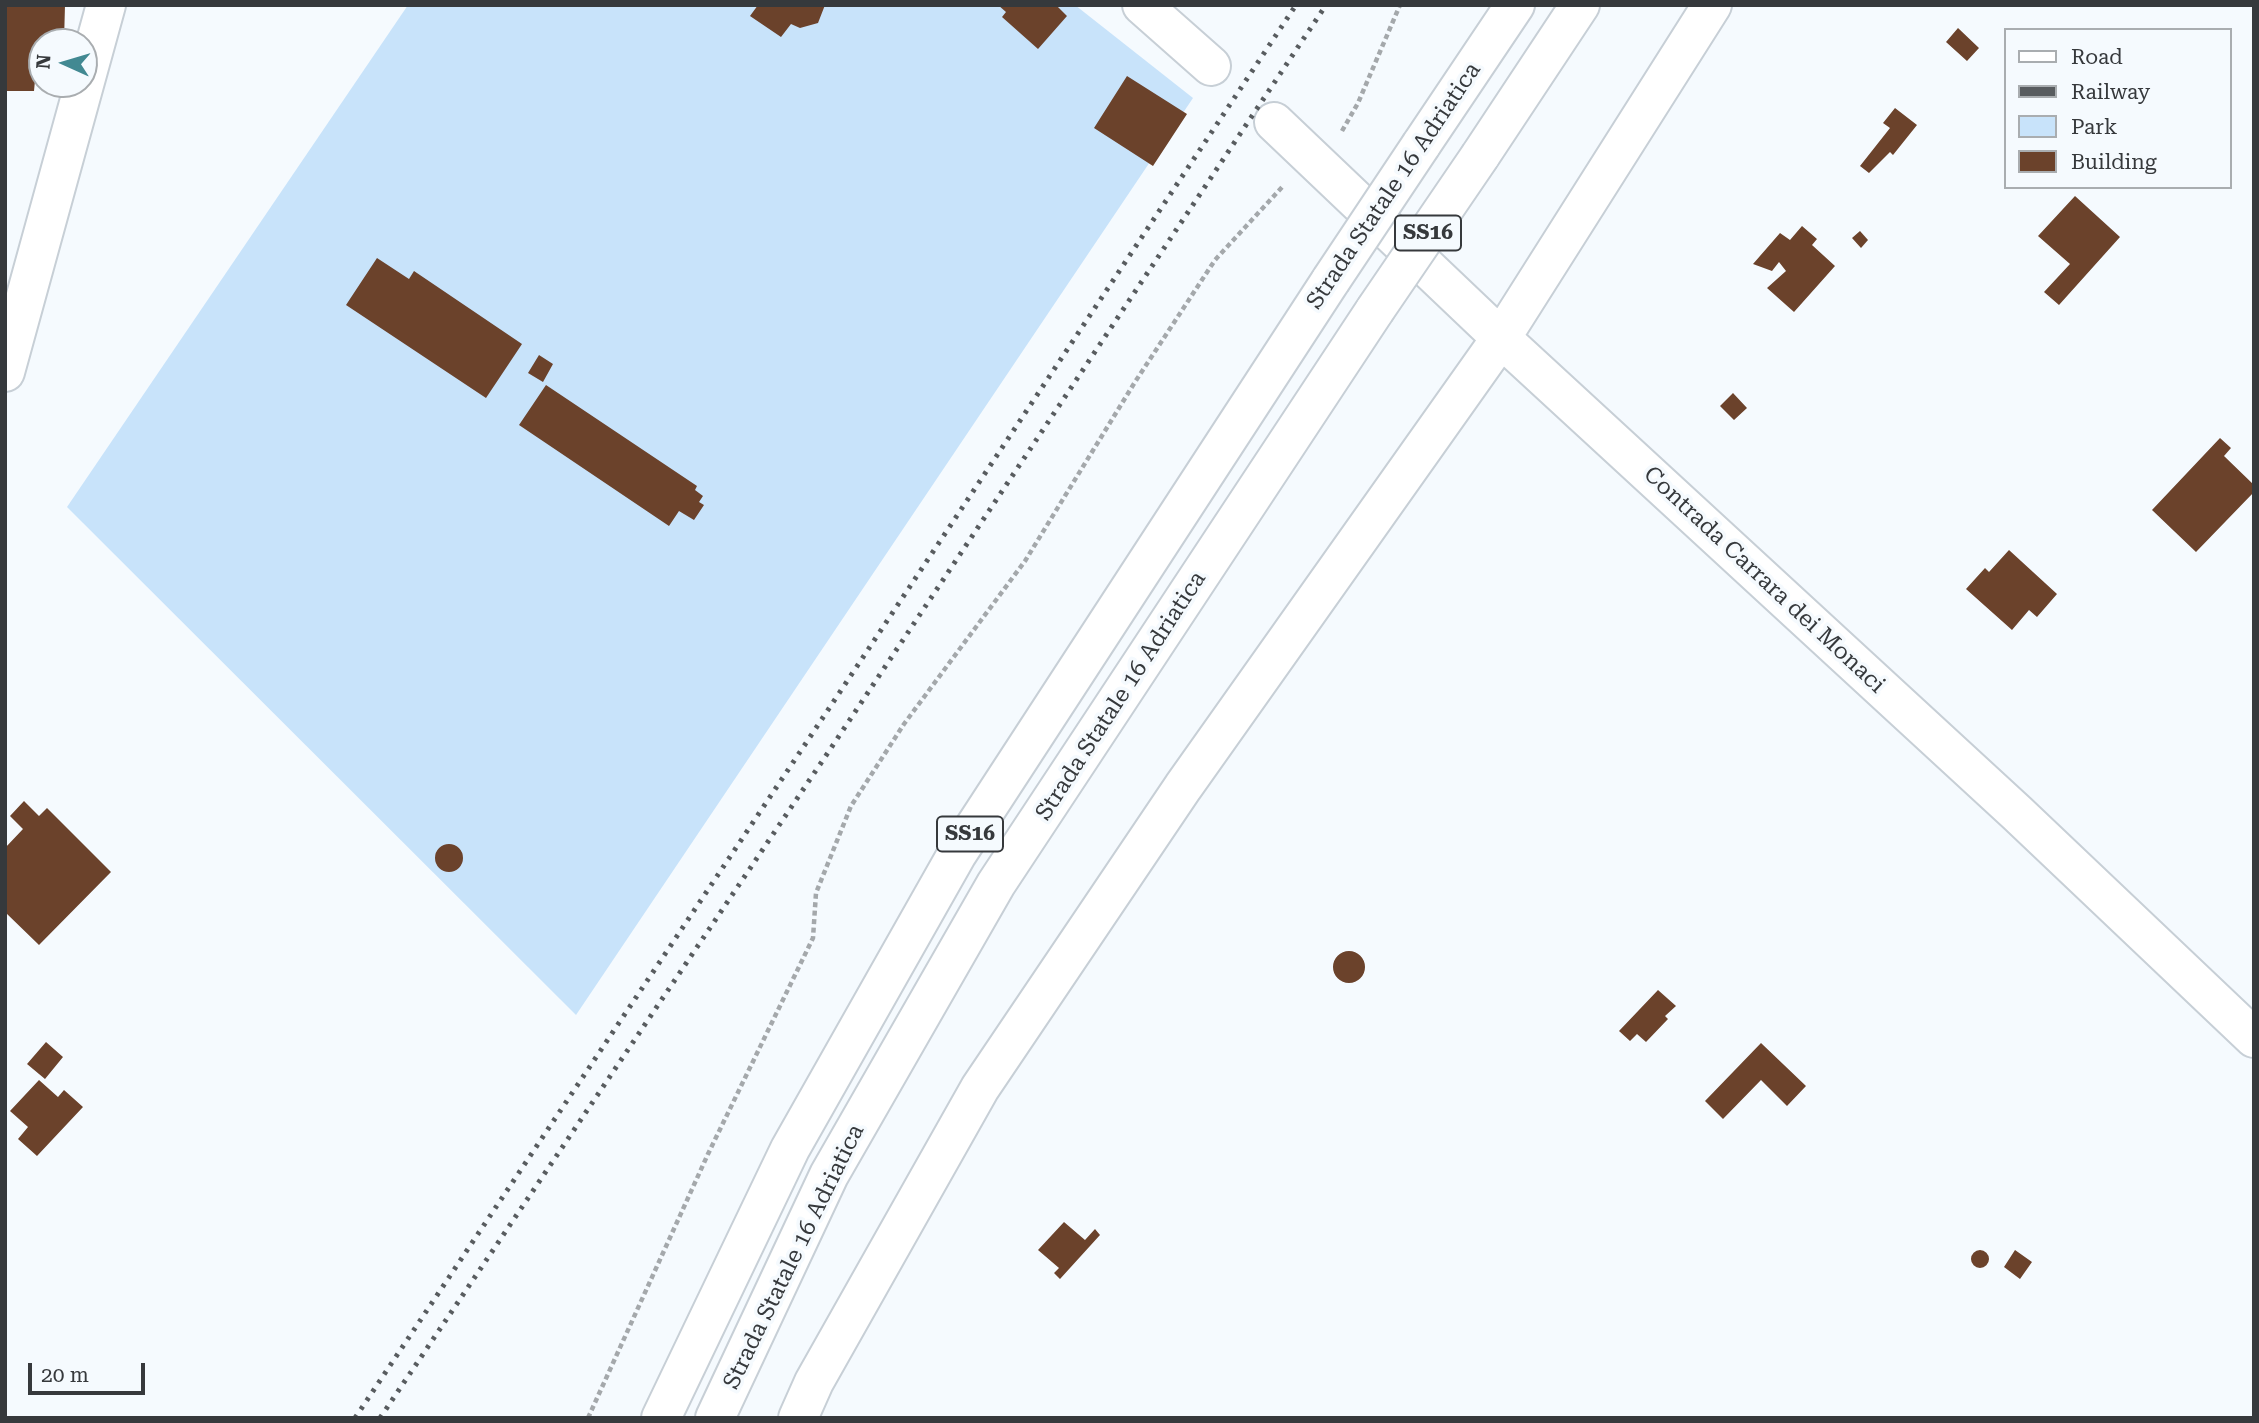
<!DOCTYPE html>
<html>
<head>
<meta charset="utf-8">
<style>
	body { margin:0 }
	#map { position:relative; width:2259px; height:1423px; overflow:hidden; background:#f5fafe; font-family:"Roboto Serif",serif }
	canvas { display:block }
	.frame { position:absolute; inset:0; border:7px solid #36393c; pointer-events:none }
	.legend { position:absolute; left:2004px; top:28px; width:228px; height:161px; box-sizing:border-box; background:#f5fafe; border:2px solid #a9adb0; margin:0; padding:9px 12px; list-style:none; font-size:21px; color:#36393c }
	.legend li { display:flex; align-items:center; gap:14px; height:35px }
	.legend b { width:35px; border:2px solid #a9adb0 }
	.north { position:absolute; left:28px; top:28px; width:70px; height:70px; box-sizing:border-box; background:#f5fafe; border:2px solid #a9adb0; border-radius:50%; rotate:274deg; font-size:19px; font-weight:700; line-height:28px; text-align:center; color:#36393c }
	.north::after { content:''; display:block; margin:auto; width:24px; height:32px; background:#428992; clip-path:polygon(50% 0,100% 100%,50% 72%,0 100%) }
	.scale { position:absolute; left:28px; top:1363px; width:117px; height:32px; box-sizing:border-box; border:4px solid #36393c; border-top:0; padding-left:9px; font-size:21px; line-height:24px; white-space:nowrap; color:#36393c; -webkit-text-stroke:5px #f5fafe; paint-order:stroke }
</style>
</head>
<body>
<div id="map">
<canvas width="2259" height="1423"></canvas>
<div class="frame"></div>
<ul class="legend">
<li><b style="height:9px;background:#fff"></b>Road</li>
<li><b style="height:9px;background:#585c5f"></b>Railway</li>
<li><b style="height:19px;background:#c8e3fa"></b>Park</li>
<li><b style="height:19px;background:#6b422b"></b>Building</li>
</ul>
<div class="north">N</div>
<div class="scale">20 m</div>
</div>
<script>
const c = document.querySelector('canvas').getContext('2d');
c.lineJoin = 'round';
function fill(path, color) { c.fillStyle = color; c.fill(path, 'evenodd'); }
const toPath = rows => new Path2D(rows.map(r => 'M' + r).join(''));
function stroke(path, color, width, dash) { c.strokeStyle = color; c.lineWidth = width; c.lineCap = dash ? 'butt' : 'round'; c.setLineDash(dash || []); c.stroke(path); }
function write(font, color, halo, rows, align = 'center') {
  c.font = font + ' "Roboto Serif",serif'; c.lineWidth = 7; c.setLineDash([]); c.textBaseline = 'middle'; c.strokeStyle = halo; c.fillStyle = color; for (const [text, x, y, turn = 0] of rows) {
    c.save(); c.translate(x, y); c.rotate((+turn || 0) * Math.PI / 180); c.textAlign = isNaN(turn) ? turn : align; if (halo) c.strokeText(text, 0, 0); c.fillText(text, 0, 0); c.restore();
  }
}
fill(toPath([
	[408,5,1075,5,1193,98,576,1015,67,507]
]), '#c8e3fa');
fill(toPath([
	[5,5,65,5,64,42,42,42,41,69,36,70,34,91,5,91],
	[758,5,825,5,818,23,800,28,791,24,781,37,750,16],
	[998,5,1056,5,1067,16,1038,49,1002,17,1006,12],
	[1958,28,1979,48,1967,61,1946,42],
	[1127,76,1187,114,1153,166,1094,128],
	[1895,108,1917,125,1893,155,1890,152,1869,173,1860,166,1890,128,1883,123],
	[2075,196,2120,237,2059,305,2044,292,2070,264,2038,236],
	[1802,226,1817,239,1812,245,1835,266,1794,312,1767,288,1786,271,1779,262,1772,271,1753,264,1780,233,1790,240],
	[1860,231,1868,240,1861,248,1852,238],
	[377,258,409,279,414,271,522,344,486,398,346,305],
	[539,355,553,364,543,382,528,373],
	[546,385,697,486,695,490,703,496,699,502,704,505,694,520,679,511,669,526,519,425],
	[1733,393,1747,408,1734,420,1720,406],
	[2220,438,2231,448,2224,456,2254,485,2254,492,2196,552,2152,510],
	[2009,550,2057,594,2037,617,2029,610,2012,630,1966,589,1985,568,1989,572],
	[24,801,39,816,47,808,111,872,39,945,5,912,5,848,23,829,10,816],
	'435 858a14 14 0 1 1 28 0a14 14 0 1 1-28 0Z',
	'1333 967a16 16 0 1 1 32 0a16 16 0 1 1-32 0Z',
	[1658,990,1676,1006,1665,1016,1668,1019,1646,1042,1637,1034,1630,1041,1619,1031],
	[46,1042,63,1057,45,1079,27,1064],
	[1761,1043,1806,1086,1787,1106,1761,1080,1723,1119,1705,1101],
	[39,1080,58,1097,64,1090,83,1107,37,1156,18,1139,28,1127,10,1111],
	[1064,1222,1085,1240,1095,1229,1100,1235,1060,1279,1054,1273,1059,1268,1038,1250],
	[2015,1250,2032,1262,2020,1279,2004,1267],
	'1971 1259a9 9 0 1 1 18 0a9 9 0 1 1-18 0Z'
]), '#6b422b');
const minor = toPath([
	[1142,5,1211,66],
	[1274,122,1501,338,2017,813,2254,1038],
	[5,372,106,5],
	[798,1418,814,1382,980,1088,1183,787,1501,338,1712,5]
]);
const trunk = toPath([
	[1421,145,1515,5],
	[1480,156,1580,5],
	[661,1418,790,1149,957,854,1331,280],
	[715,1418,829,1175,996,884,1375,310]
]);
stroke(minor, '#c7cfd6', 42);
stroke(trunk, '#c7cfd6', 42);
stroke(toPath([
	[1342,131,1358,103,1400,5],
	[588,1418,708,1154,813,938,816,893,851,806,904,724,1025,561,1135,382,1215,260,1284,185]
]), '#a4a8ab', 4.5, [5, 3.5]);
stroke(minor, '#fff', 38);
stroke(trunk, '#fff', 38);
stroke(toPath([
	[355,1418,804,746,1296,5],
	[380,1418,823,760,1326,5]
]), '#585c5f', 5, [3.5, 7]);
const trunkBridge = toPath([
	[1331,280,1421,145],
	[1375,310,1480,156]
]);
stroke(trunkBridge, '#c7cfd6', 42, []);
stroke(trunkBridge, '#fff', 38);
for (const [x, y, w] of [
	[1428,233,66],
	[970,834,66]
]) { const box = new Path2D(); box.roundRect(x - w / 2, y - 17.5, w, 35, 5); c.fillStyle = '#f5fafe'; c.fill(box); stroke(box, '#36393c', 2); }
write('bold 21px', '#36393c', null, [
	["SS16",1428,233],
	["SS16",970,834]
]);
write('23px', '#36393c', '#f5fafe', [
	["Strada Statale 16 Adriatica",1394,186,-56],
	["Contrada Carrara dei Monaci",1764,580,43],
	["Strada Statale 16 Adriatica",1121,696,-57],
	["Strada Statale 16 Adriatica",794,1257,-64]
]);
</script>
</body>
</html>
